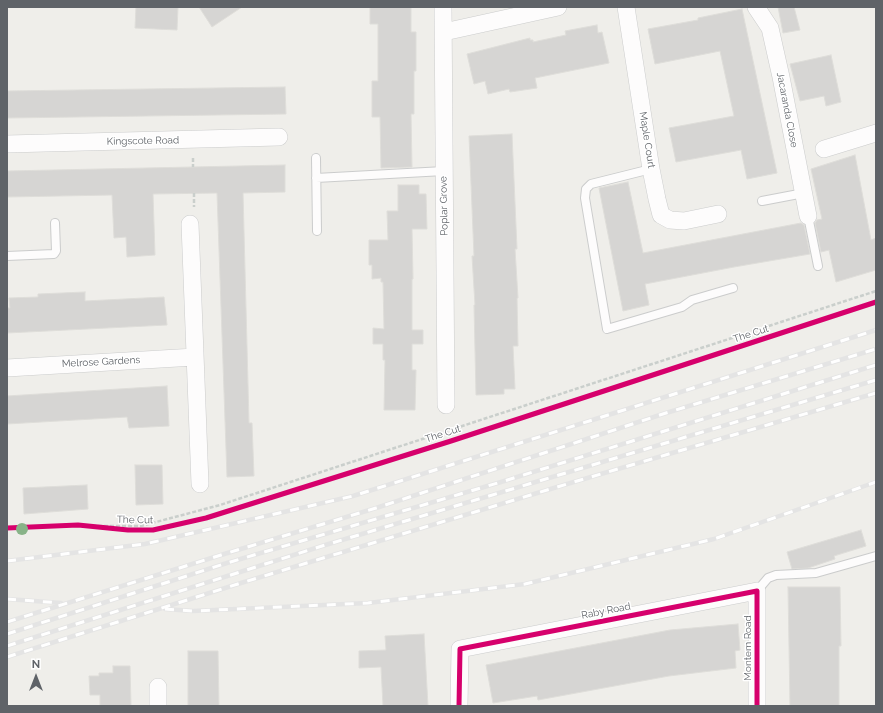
<!DOCTYPE html>
<html>
<head>
<meta charset="utf-8">
<style>
	body { margin:0 }
	#map { position:relative; width:883px; height:713px; overflow:hidden; background:#efeeea; font-family:Raleway,sans-serif }
	canvas { display:block }
	.frame { position:absolute; inset:0; border:8px solid #5f6368; pointer-events:none }
	.north { position:absolute; left:16px; top:657px; width:40px; height:40px; -webkit-text-stroke:3px #fff; paint-order:stroke; rotate:0deg; font-size:11px; font-weight:700; line-height:16px; text-align:center; color:#5f6368 }
	.north::after { content:''; display:block; margin:auto; width:14px; height:18px; background:#5f6368; clip-path:polygon(50% 0,100% 100%,50% 72%,0 100%) }
</style>
</head>
<body>
<div id="map">
<canvas width="883" height="713"></canvas>
<div class="frame"></div>
<div class="north">N</div>
</div>
<script>
const c = document.querySelector('canvas').getContext('2d');
c.lineJoin = 'round';
function fill(path, color) { c.fillStyle = color; c.fill(path, 'evenodd'); }
const toPath = rows => new Path2D(rows.map(r => 'M' + r).join(''));
function stroke(path, color, width, dash) { c.strokeStyle = color; c.lineWidth = width; c.lineCap = dash ? 'butt' : 'round'; c.setLineDash(dash || []); c.stroke(path); }
function write(font, color, halo, rows, align = 'center') {
  c.font = font + ' Raleway,sans-serif'; c.lineWidth = 3; c.setLineDash([]); c.textBaseline = 'middle'; c.strokeStyle = halo; c.fillStyle = color; for (const [text, x, y, turn = 0] of rows) {
    c.save(); c.translate(x, y); c.rotate((+turn || 0) * Math.PI / 180); c.textAlign = isNaN(turn) ? turn : align; if (halo) c.strokeText(text, 0, 0); c.fillText(text, 0, 0); c.restore();
  }
}
const building = toPath([
	[136,7,178,7,177,30,135,28,136,7],
	[199,7,242,7,212,27,199,7],
	[370,7,411,7,411,32,416,32,416,71,414,71,414,114,411,114,412,167,381,168,380,117,372,117,372,81,378,81,378,24,370,24,370,7],
	[778,7,794,7,800,30,783,33,778,7],
	[742,9,777,173,747,179,741,150,676,162,669,128,734,116,720,51,655,64,648,29,698,20,698,18,742,9],
	[597,25,598,33,602,32,609,63,535,78,537,88,510,92,509,89,488,94,485,81,474,84,467,54,530,38,530,40,533,40,533,42,566,35,565,31,597,25],
	[831,55,841,102,826,106,824,96,800,101,790,64,831,55],
	[285,87,286,114,7,118,7,91,285,87],
	[512,134,517,249,515,249,518,298,517,298,518,346,513,346,515,389,504,389,504,394,476,395,474,305,475,305,472,256,474,256,469,136,512,134],
	[855,155,871,240,876,238,876,270,836,282,829,250,821,252,815,223,817,220,822,219,811,169,855,155],
	[285,165,285,192,243,193,249,423,252,423,254,476,227,477,217,193,153,194,155,255,127,257,126,237,114,238,112,195,7,197,7,171,285,165],
	[628,182,643,253,801,223,804,225,810,254,734,267,645,284,649,305,623,311,599,188,628,182],
	[398,185,419,185,419,194,426,194,427,229,412,229,413,279,412,279,412,330,423,330,423,344,412,344,412,370,416,370,415,410,384,410,385,360,383,360,383,344,373,344,373,328,384,329,383,282,381,282,381,278,372,279,372,265,369,265,369,240,388,240,387,211,398,211,398,185],
	[85,292,85,301,164,297,167,325,7,333,7,308,10,308,9,298,38,297,38,294,85,292],
	[167,386,169,426,129,428,127,417,7,424,7,396,167,386],
	[135,465,162,465,163,504,136,505,135,465],
	[87,485,88,509,24,514,23,488,87,485],
	[861,530,866,546,834,556,835,559,808,568,792,569,787,552,861,530],
	[788,587,840,587,841,646,839,646,839,706,790,706,788,587],
	[738,624,740,650,735,651,736,668,669,676,538,700,537,696,493,703,486,665,670,630,738,624],
	[424,634,428,706,383,706,381,667,359,668,359,651,386,650,385,636,424,634],
	[188,651,218,651,219,706,188,706,188,651],
	[113,666,130,666,131,706,100,706,100,695,90,695,89,676,99,676,99,673,113,673,113,666]
]);
fill(building, '#d6d5d3');
stroke(building, '#deddd9', 1);
const service = toPath([
	[316,158,317,231],
	[651,169,591,184,586,189,585,198,607,329,682,307,692,300,733,288],
	[316,178,444,171],
	[762,201,804,193],
	[808,216,818,266],
	[7,256,54,254,56,251,55,223],
	[757,591,768,578,776,575,816,573,876,556]
]);
const minor = toPath([
	[443,7,446,405],
	[626,7,651,169,657,199,661,215,670,220,684,221,718,214],
	[756,7,770,28,781,77,808,216],
	[444,32,558,7],
	[7,144,279,137],
	[824,149,876,133],
	[190,224,200,484],
	[7,368,195,357],
	[158,687,158,706],
	[459,706,460,649,757,591,757,706]
]);
stroke(service, '#cbcccc', 10);
stroke(minor, '#cbcccc', 18);
stroke(toPath([
	[193,158,193,167],
	[194,193,194,207],
	[92,526,141,526,220,505,876,291]
]), '#cacfcc', 2.5, [4, 2]);
stroke(service, '#fdfcfc', 8);
stroke(minor, '#fdfcfc', 17);
const rail = toPath([
	[7,561,145,544,353,496,876,330],
	[7,599,61,603],
	[165,609,193,611,368,603,525,584,714,539,876,482],
	[7,622,221,555,376,508,666,413,876,349],
	[7,634,227,563,501,482,876,365],
	[7,646,322,546,876,380],
	[7,657,241,583,567,484,876,393]
]);
stroke(rail, '#e4e4e4', 4.5);
stroke(rail, '#fff', 3, [9]);
stroke(toPath([
	[7,528,78,525,128,530,153,530,206,518,451,441,876,302],
	[459,706,460,649,757,591,757,706]
]), '#d6006c', 5);
c.fillStyle = '#88b388';
for (const [x, y] of [
	[22,529]
]) { c.beginPath(); c.arc(x, y, 6, 0, 2 * Math.PI); c.fill(); }
write('10px', '#5f6368', '#fff', [
	["Jacaranda Close",787,110,79],
	["Maple Court",647,140,81],
	["Kingscote Road",143,141,-1],
	["Poplar Grove",444,206,-91],
	["The Cut",751,334,-18],
	["Melrose Gardens",101,362,-3],
	["The Cut",443,434,-18],
	["The Cut",135,520,1],
	["Raby Road",606,611,-11],
	["Montem Road",748,648,-90]
]);
</script>
</body>
</html>
